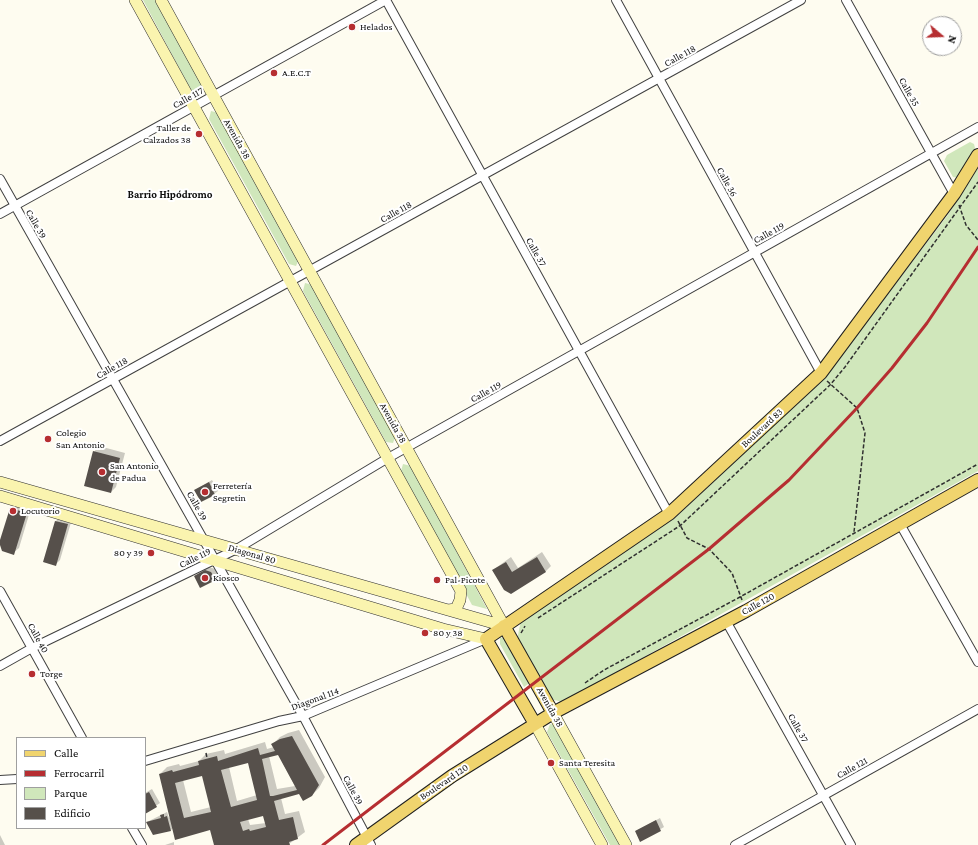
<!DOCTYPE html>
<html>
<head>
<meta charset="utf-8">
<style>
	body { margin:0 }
	#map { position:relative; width:978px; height:845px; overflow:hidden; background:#fefcf0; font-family:"Crimson Pro",serif }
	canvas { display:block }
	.legend { position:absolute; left:16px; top:737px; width:130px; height:92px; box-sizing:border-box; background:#fff; border:1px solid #9f9f9f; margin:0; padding:5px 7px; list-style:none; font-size:12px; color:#0e0e0e }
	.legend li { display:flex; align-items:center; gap:8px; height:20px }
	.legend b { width:20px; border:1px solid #9f9f9f }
	.north { position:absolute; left:922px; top:16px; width:40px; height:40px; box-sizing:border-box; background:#fff; border:1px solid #9f9f9f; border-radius:50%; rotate:109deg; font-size:11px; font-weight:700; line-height:16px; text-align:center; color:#0e0e0e }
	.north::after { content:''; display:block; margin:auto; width:14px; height:18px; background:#b62e31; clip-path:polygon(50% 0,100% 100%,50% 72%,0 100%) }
</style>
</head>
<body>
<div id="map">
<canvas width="978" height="845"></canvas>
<ul class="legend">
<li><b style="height:5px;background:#f0d46e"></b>Calle</li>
<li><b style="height:5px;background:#b62e31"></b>Ferrocarril</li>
<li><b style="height:11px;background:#d0e7bb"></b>Parque</li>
<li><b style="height:11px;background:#56504b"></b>Edificio</li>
</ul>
<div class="north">N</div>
</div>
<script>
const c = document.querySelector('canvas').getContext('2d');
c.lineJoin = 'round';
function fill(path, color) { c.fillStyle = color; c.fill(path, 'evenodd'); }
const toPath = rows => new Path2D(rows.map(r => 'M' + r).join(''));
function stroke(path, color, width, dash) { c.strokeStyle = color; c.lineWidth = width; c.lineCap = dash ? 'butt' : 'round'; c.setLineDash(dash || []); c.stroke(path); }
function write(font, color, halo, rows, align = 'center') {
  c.font = font + ' "Crimson Pro",serif'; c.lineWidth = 4; c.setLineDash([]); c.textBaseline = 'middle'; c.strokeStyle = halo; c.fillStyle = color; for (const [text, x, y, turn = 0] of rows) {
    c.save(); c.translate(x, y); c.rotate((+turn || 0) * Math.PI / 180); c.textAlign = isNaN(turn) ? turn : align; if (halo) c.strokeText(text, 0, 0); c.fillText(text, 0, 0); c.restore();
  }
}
fill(toPath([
	[143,0,156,0,203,84,199,91,192,92],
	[211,111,219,113,299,259,296,266,289,264,209,119],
	[970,142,974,144,975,148,959,178,953,177,944,161,947,155],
	[978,168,978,471,563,702,554,700,548,694,517,640,521,620,675,518,825,377,947,216],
	[305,283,313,285,395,437,393,443,386,442,303,291],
	[403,464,411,466,487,609,472,605,401,471],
	[500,637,508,640,531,682,524,687,500,644],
	[550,724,558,726,621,845,610,845,547,732]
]), '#d0e7bb');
fill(toPath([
	[99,446,125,453,116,487,111,492,94,452],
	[212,480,218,491,214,494,195,490],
	[16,503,31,508,19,548,13,553,0,543,11,508],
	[61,516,72,519,60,560,55,565,44,562,56,521],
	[542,552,551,566,546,571,511,593,493,570,511,557,518,568],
	[209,567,215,569,218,576,215,579,195,576],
	[299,730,325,777,319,788,312,795,299,793,281,798,285,814,299,811,305,832,289,844,215,845,211,829,173,828,171,830,147,822,167,812,169,818,170,817,160,774,167,767,179,764,180,766,199,761,206,754,224,750,225,754,265,742,267,749,274,747,273,744,280,737,288,733],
	[278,754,295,786,277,789,269,756],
	[249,762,257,795,237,801,229,767],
	[203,775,211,807,191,812,183,780],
	[264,814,266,823,250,825,248,819],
	[152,789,160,803,145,813,145,793],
	[660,818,664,827,641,841,636,831],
	[0,835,5,845,0,845],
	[174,842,174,845,164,845,165,845]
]), '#0003');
fill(toPath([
	[93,451,120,458,111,493,84,486],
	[209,482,215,495,201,502,194,490],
	[10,508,27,513,14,555,2,551,0,545,0,540],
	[55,521,68,524,56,566,43,562],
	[537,557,546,572,511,594,504,590,492,570,506,562,512,572],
	[205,570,211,572,216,580,200,588,194,576],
	[292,736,319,785,312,796,303,801,299,794,274,801,279,820,293,817,298,839,289,842,290,845,214,845,210,830,175,840,159,774,172,770,173,772,199,765,198,761,217,756,218,761,258,748,260,755,275,751,271,744,280,739],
	[278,755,297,790,273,796,270,796,262,759],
	[248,763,257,800,231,807,221,770],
	[202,776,211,812,184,818,175,783],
	[263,816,266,827,250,831,249,829,243,831,240,822],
	[149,792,157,807,145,814,145,794],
	[164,814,164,817,167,816,171,831,153,835,146,822,161,818,160,815],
	[656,820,661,831,640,842,635,831]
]), '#56504b');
const street = toPath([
	[386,0,669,514],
	[616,0,821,373],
	[846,0,954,194],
	[0,179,303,716,371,845],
	[0,214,386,0],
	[0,441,801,0],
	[900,524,978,662],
	[0,591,82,738],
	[726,621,851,845],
	[0,666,32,648,235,550,388,458,978,127],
	[145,761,279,721,303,716,486,639],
	[0,780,17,779],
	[132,828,142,845],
	[735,845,978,709]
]);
const secondary = toPath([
	[135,0,461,591,460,600,456,609,448,610],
	[161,0,504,626],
	[0,482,504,626],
	[0,496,443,629,486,639],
	[553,713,626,845],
	[535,724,602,845]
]);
const primary = toPath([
	[504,626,553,713],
	[535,724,486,639,669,514,821,373,954,194,978,155],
	[356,845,452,776,553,713,746,611,978,480]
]);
stroke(street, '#414141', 10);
stroke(secondary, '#303030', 12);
stroke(primary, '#1f1f1f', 14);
stroke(toPath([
	[959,205,966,225,978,240],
	[827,381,857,408,865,433,854,532],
	[678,521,687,538,709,549,732,573,742,600],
	[538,618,681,525,830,385,845,367,978,182],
	[521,633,525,626],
	[585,683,604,670,740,597,978,464],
	[206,753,207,758]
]), '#303030', 1.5, [4, 2]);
stroke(street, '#fff', 8);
stroke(secondary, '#faf4af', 11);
stroke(primary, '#f0d46e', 12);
stroke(toPath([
	[323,845,709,549,789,480,857,408,892,368,927,323,978,247]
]), '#b62e31', 3);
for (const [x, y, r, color] of [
	[352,27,4,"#b62e31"],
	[274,73,4,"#b62e31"],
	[199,134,4,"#b62e31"],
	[48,439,4,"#b62e31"],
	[102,472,4,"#b62e31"],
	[205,492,4,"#b62e31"],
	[13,511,4,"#b62e31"],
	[151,553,4,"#b62e31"],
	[205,578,4,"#b62e31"],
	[437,580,4,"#b62e31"],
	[425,633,4,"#b62e31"],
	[32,674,4,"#b62e31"],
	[551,763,4,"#b62e31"]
]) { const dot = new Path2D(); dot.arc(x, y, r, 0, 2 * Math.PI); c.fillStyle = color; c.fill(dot); stroke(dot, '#fff', 1.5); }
write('10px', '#0e0e0e', '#fff', [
	["Helados",360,27],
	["A.E.C.T",282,73],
	["Taller de",191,128,"right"],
	["Calzados 38",191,140,"right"],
	["Colegio",56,433],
	["San Antonio",56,445],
	["San Antonio",110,466],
	["de Padua",110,478],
	["Ferretería",213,486],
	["Segretin",213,498],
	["Locutorio",21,511],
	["80 y 39",143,553,"right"],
	["Kiosco",213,578],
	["Pal-Picote",445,580],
	["80 y 38",433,633],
	["Torge",40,674],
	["Santa Teresita",559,763]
], 'left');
write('10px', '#0e0e0e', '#fff', [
	["Calle 118",680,56,-29],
	["Calle 35",909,92,61],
	["Calle 117",188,98,-29],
	["Avenida 38",237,139,61],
	["Calle 36",727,182,61],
	["Calle 118",396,212,-29],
	["Calle 39",36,224,60],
	["Calle 119",769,233,-29],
	["Calle 37",536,252,61],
	["Calle 118",112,368,-29],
	["Calle 119",486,392,-29],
	["Avenida 38",393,423,61],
	["Boulevard 83",762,428,-43],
	["Calle 39",197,506,61],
	["Diagonal 80",252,554,16],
	["Calle 119",195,558,-26],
	["Calle 120",758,604,-29],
	["Calle 40",38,638,61],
	["Diagonal 114",315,699,-20],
	["Avenida 38",550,707,61],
	["Calle 37",798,728,61],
	["Calle 121",852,768,-29],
	["Boulevard 120",444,782,-34],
	["Calle 39",353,790,62]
]);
write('bold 11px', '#0e0e0e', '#fff', [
	["Barrio Hipódromo",170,195]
]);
</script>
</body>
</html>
